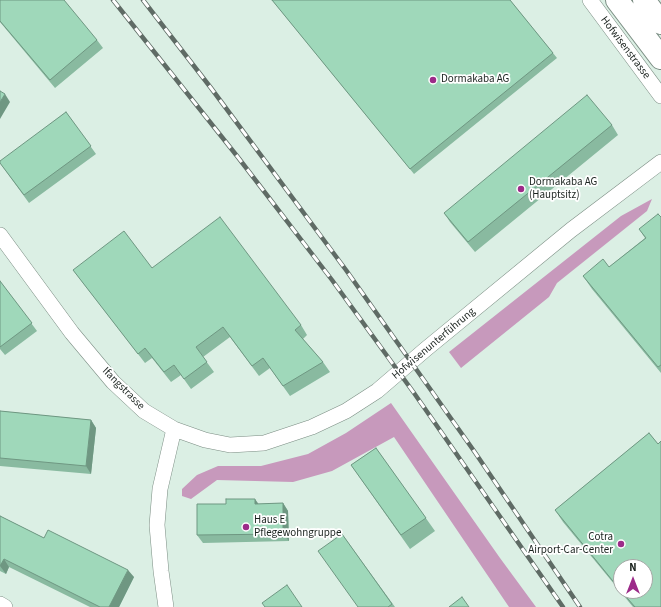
<!DOCTYPE html>
<html>
<head>
<meta charset="utf-8">
<style>
	body { margin:0 }
	#map { position:relative; width:661px; height:607px; overflow:hidden; background:#dbefe4; font-family:"Source Sans 3",sans-serif }
	canvas { display:block }
	.north { position:absolute; left:613px; top:559px; width:40px; height:40px; box-sizing:border-box; background:#fff; border:1px solid #a4a7a5; border-radius:50%; rotate:0deg; font-size:11px; font-weight:700; line-height:16px; text-align:center; color:#1b231f }
	.north::after { content:''; display:block; margin:auto; width:14px; height:18px; background:#9c2b89; clip-path:polygon(50% 0,100% 100%,50% 72%,0 100%) }
</style>
</head>
<body>
<div id="map">
<canvas width="661" height="607"></canvas>
<div class="north">N</div>
</div>
<script>
const c = document.querySelector('canvas').getContext('2d');
c.lineJoin = 'round';
function fill(path, color) { c.fillStyle = color; c.fill(path, 'evenodd'); }
const toPath = rows => new Path2D(rows.map(r => 'M' + r).join(''));
function stroke(path, color, width, dash) { c.strokeStyle = color; c.lineWidth = width; c.lineCap = dash ? 'butt' : 'round'; c.setLineDash(dash || []); c.stroke(path); }
function write(font, color, halo, rows, align = 'center') {
  c.font = font + ' "Source Sans 3",sans-serif'; c.lineWidth = 3.5; c.setLineDash([]); c.textBaseline = 'middle'; c.strokeStyle = halo; c.fillStyle = color; for (const [text, x, y, turn = 0] of rows) {
    c.save(); c.translate(x, y); c.rotate((+turn || 0) * Math.PI / 180); c.textAlign = isNaN(turn) ? turn : align; if (halo) c.strokeText(text, 0, 0); c.fillText(text, 0, 0); c.restore();
  }
}
fill(toPath([
	[652,199,647,211,557,283,549,297,461,368,449,352,621,216],
	[391,403,500,558,536,607,509,607,394,437,332,471,293,482,217,480,191,499,182,496,182,489,197,475,218,466,261,466,308,454,346,433]
]), '#c799bc');
const minor = toPath([
	[590,0,661,96],
	[0,235,72,333,113,382,144,411,174,429,205,440,230,445,264,443,312,427,346,411,377,391,426,349,571,230,661,162],
	[0,604,5,607],
	[166,607,161,571,157,525,160,489,174,429]
]);
const secondary = toPath([
	[617,0,661,58],
	[644,0,661,23]
]);
stroke(minor, '#7b8d83', 16);
stroke(secondary, '#7b8d83', 24);
stroke(minor, '#fff', 15);
stroke(secondary, '#fff', 22);
const rail = toPath([
	[113,0,237,156,332,280,414,393,563,607],
	[143,0,211,88,346,270,474,451,580,607]
]);
stroke(rail, '#5f6b65', 4.5);
stroke(rail, '#fff', 3, [9]);
fill(toPath([
	[0,0,97,40,103,48,55,88,0,22],
	[272,0,510,0,557,58,414,174],
	[66,112,96,154,29,203,0,163],
	[612,125,618,135,475,252,450,222,444,213],
	[661,217,661,373,592,289,583,276,609,267,645,238,639,229],
	[152,268,301,325,307,335,303,339,323,362,330,372,290,396,270,368,259,376,230,337,203,357,214,372,191,389,181,375,171,382,152,358,145,363,73,270],
	[0,281,37,331,5,355,0,349],
	[0,411,91,420,96,428,91,474,0,466],
	[649,433,658,444,661,441,661,607,633,607,563,522,555,510],
	[621,567,645,567,645,591,621,591],
	[376,448,435,531,410,549,351,465],
	[283,503,288,511,289,541,203,543,197,535,258,504],
	[0,516,44,538,134,577,119,607,90,607,9,567,6,574,0,571],
	[342,534,395,607,358,607]
]), '#89baa0');
fill(toPath([
	[5,94,10,102,0,119,0,102],
	[91,420,96,428,91,474,86,466],
	[255,499,260,506,255,504],
	[283,503,288,511,289,541,283,534],
	[4,559,9,567,6,574,0,566],
	[128,570,134,577,119,607,109,607]
]), '#6f9782');
const building = toPath([
	[0,0,64,0,97,40,50,80,0,21,0,0],
	[272,0,510,0,553,53,410,169,272,0],
	[0,91,5,94,0,102,0,91],
	[587,95,612,125,468,242,444,213,587,95],
	[66,112,91,146,24,195,0,163,0,161,66,112],
	[658,214,661,217,661,365,658,367,583,276,603,259,609,267,646,238,639,229,658,214],
	[220,217,301,325,295,330,323,362,283,386,263,358,252,366,223,327,196,347,207,362,184,379,174,365,164,372,145,348,138,354,73,270,124,231,152,268,220,217],
	[0,281,32,323,0,347,0,281],
	[0,411,91,420,86,466,0,458,0,411],
	[649,433,658,444,661,441,661,607,635,607,621,591,645,591,645,567,621,567,621,591,555,510,649,433],
	[376,448,426,518,401,535,351,465,376,448],
	[226,499,255,499,255,504,283,503,283,534,197,535,197,504,226,504,226,499],
	[0,516,44,538,48,530,128,570,109,607,100,607,4,559,0,566,0,516],
	[342,534,392,604,388,607,358,607,318,551,342,534],
	[287,585,302,607,265,607,262,603,287,585],
	[462,597,469,607,449,607,462,597]
]);
fill(building, '#9fd8ba');
stroke(building, '#6f9782', 1);
for (const [x, y, r, color] of [
	[433,80,4,"#9c2b89"],
	[521,189,4,"#9c2b89"],
	[246,527,4,"#9c2b89"],
	[621,544,4,"#9c2b89"]
]) { const dot = new Path2D(); dot.arc(x, y, r, 0, 2 * Math.PI); c.fillStyle = color; c.fill(dot); stroke(dot, '#fff', 1.5); }
write('11px', '#1b231f', '#fff', [
	["Hofwisenstrasse",625,48,53],
	["Hofwisenunterführung",434,344,-40],
	["Ifangstrasse",123,389,45]
]);
write('11px', '#1b231f', '#fff', [
	["Dormakaba AG",441,80],
	["Dormakaba AG",529,183],
	["(Hauptsitz)",529,196],
	["Haus E",254,521],
	["Pflegewohngruppe",254,534],
	["Cotra",613,538,"right"],
	["Airport-Car-Center",613,551,"right"]
], 'left');
</script>
</body>
</html>
